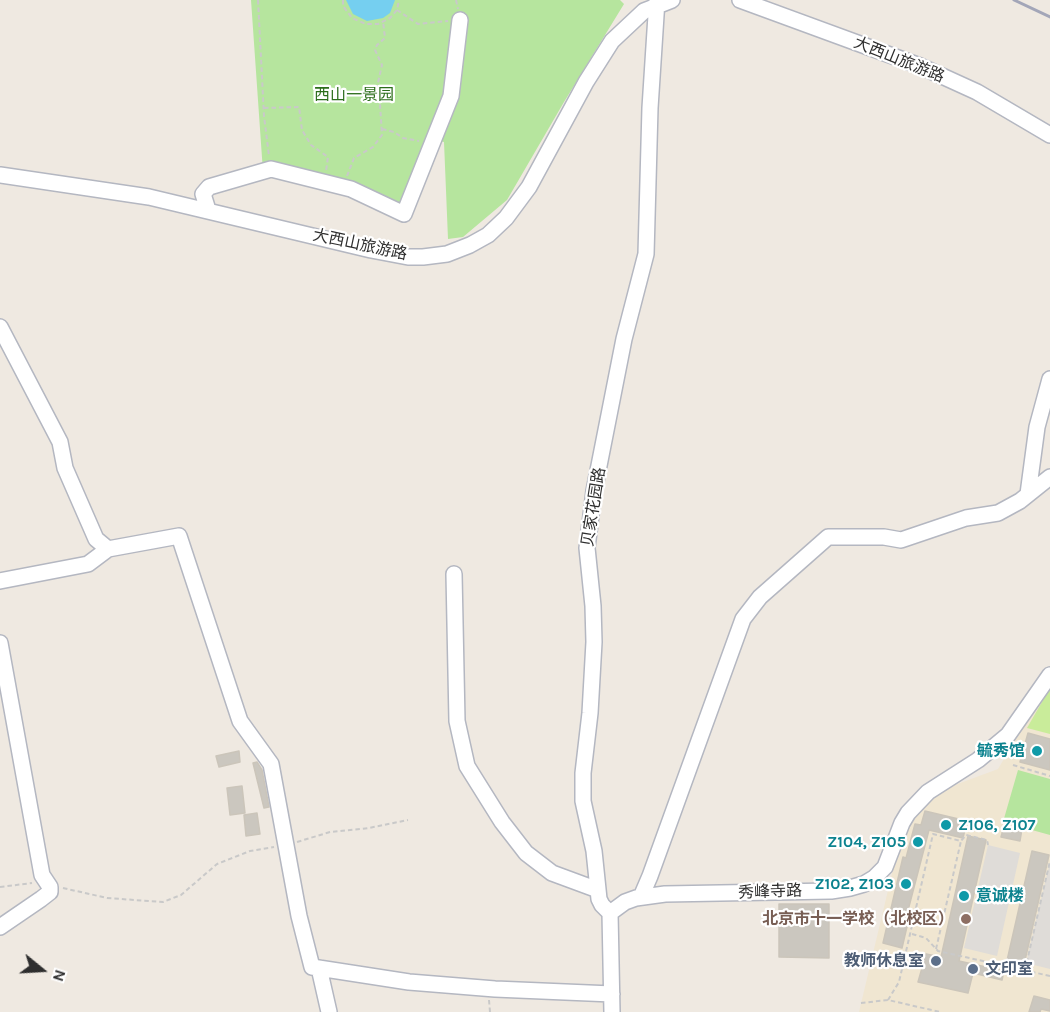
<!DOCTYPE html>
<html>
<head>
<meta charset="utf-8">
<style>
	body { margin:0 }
	#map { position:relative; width:1050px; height:1012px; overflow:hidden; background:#efe9e1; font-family:Karla,sans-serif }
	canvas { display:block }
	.north { position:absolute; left:12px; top:940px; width:60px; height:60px; -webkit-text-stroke:4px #fff; paint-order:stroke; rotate:108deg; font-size:16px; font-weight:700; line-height:24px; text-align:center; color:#2e2e2e }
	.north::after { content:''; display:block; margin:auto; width:21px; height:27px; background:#2e2e2e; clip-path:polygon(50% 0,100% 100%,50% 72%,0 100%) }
</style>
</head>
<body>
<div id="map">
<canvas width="1050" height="1012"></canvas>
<div class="north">N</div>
</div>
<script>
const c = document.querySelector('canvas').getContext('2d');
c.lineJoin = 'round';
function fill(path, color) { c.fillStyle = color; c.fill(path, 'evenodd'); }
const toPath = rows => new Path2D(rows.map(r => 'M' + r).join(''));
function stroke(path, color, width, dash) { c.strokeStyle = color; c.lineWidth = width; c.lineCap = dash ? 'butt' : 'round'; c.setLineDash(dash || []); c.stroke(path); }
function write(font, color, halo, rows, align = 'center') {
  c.font = font + ' Karla,"Noto Sans SC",sans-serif'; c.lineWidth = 4.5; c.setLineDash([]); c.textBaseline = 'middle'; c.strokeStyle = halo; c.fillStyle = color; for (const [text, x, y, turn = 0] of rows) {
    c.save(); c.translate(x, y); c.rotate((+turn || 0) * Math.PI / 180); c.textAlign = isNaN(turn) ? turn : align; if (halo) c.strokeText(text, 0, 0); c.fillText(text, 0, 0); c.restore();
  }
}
fill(toPath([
	[1050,682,1050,1012,859,1012,900,840,914,816,944,789,998,769]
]), '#f0e6d1');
fill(toPath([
	[251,0,620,0,624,4,564,102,507,200,463,237,448,239,444,142,440,141,407,220,348,192,263,172],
	[1018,770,1050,779,1050,835,1003,822]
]), '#b6e59e');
fill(toPath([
	[1050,688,1050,734,1027,728]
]), '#c9ec9a');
fill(toPath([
	[988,845,1020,853,997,956,964,948],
	[1050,862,1050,969,1026,963]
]), '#dfdcd8');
fill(toPath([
	[346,0,395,0,390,13,383,18,367,21,353,14]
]), '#75cff0');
const building = toPath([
	[1028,733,1050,739,1050,770,1020,762,1028,733],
	[239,751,240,762,219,767,216,756,239,751],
	[257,762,262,770,269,807,264,808,253,763,257,762],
	[242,786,245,813,230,815,227,788,242,786],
	[925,811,967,821,963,838,929,830,906,918,909,918,902,948,883,943,903,857,906,858,915,824,921,825,925,811],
	[257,813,260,834,246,836,244,815,257,813],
	[1004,826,1022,829,1020,841,1001,837,1004,826],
	[968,836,986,840,959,961,1004,971,1002,980,973,973,968,993,918,982,926,954,941,957,968,836],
	[1032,851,1049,855,1023,969,1006,965,1032,851],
	[779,904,829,904,829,958,779,957,779,904],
	[1034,996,1050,1000,1050,1011,1041,1009,1040,1012,1029,1012,1034,996]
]);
fill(building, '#cbc7bf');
stroke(building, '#cbc5ba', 1.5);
const minor = toPath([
	[740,0,920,66,977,92,1050,135],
	[0,175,149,197,371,250,408,257,423,257,447,254,470,245,488,235,506,218,529,187,586,82,612,41,644,11,672,0],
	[208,210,203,194,209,187,271,169,351,189,404,214,451,96,460,20],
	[0,327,60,442,65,468,96,539,108,549,179,536,240,721,271,764,299,916,312,967,409,982,495,989,612,994],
	[1028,494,1037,427,1050,379],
	[454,574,457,721,467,766,502,822,526,853,552,873,598,890],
	[0,581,88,564,108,549],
	[0,643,42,875,50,887,50,892,41,899,0,927],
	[641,897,650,876,743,619,760,597,828,537,884,537,901,540,966,518,998,513,1020,501,1050,477],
	[610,913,625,902,636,898,665,894,831,891,850,888,864,884,874,878,885,867,902,823,908,813,928,792,978,760,1008,735,1050,675],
	[319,968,329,1012],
	[612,1012,610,913,602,905,599,899,594,851,583,801,583,773,590,713,594,642,593,606,587,548,594,491,624,339,646,254,650,108,657,0]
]);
stroke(minor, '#b4b7c1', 18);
stroke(toPath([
	[258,0,264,116,269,156],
	[343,0,343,6,352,18,366,24,378,24,390,18,397,10,399,0],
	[456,0,458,9],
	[397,10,418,24,448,21],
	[264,108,299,107,302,130,311,145,328,157,326,171],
	[382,129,394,132,403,138,419,141],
	[347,176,354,158,373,147,382,135,380,104,384,98,377,87,382,65,375,50,377,45,385,38,383,21],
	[1013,765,1050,776],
	[297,842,330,832,369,828,408,820],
	[0,887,32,883],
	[63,888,107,898,163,902,181,895,217,864,250,851,274,847],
	[915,908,928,921,941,927],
	[912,934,926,938,938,951,1050,976],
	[936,949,961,841],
	[1025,970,1050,861],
	[489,1000,490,1012],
	[888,1000,899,982,933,834,961,841,966,835,987,840,988,845],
	[861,1003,888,1000,940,1012]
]), '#c9c9c9', 2, [4.5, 3]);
stroke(minor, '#fff', 15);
stroke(toPath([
	[1014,0,1050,17]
]), '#a3a6b8', 3);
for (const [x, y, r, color] of [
	[1037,751,6,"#0f9aa8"],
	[946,825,6,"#0f9aa8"],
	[918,842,6,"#0f9aa8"],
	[906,884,6,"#0f9aa8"],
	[964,896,6,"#0f9aa8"],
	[966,919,6,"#8d6e63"],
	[936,961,6,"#5c6f8a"],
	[973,969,6,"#5c6f8a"]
]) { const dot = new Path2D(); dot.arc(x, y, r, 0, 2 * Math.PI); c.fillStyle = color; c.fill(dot); stroke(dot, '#fff', 2); }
write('16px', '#2e2e2e', '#fff', [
	["大西山旅游路",899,60,22],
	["大西山旅游路",360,245,12],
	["贝家花园路",594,507,-81],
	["秀峰寺路",770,892,-2]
]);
write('16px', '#2c6e1b', '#fff', [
	["西山一景园",354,95]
]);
write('bold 16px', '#0d838f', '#fff', [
	["毓秀馆",1025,751],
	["Z106, Z107",958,825,"left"],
	["Z104, Z105",906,842],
	["Z102, Z103",894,884],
	["意诚楼",976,896,"left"]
], 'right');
write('bold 16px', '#785e54', '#fff', [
	["北京市十一学校（北校区）",954,919]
], 'right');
write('bold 16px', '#4e5e75', '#fff', [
	["教师休息室",924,961],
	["文印室",985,969,"left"]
], 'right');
</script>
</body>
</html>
